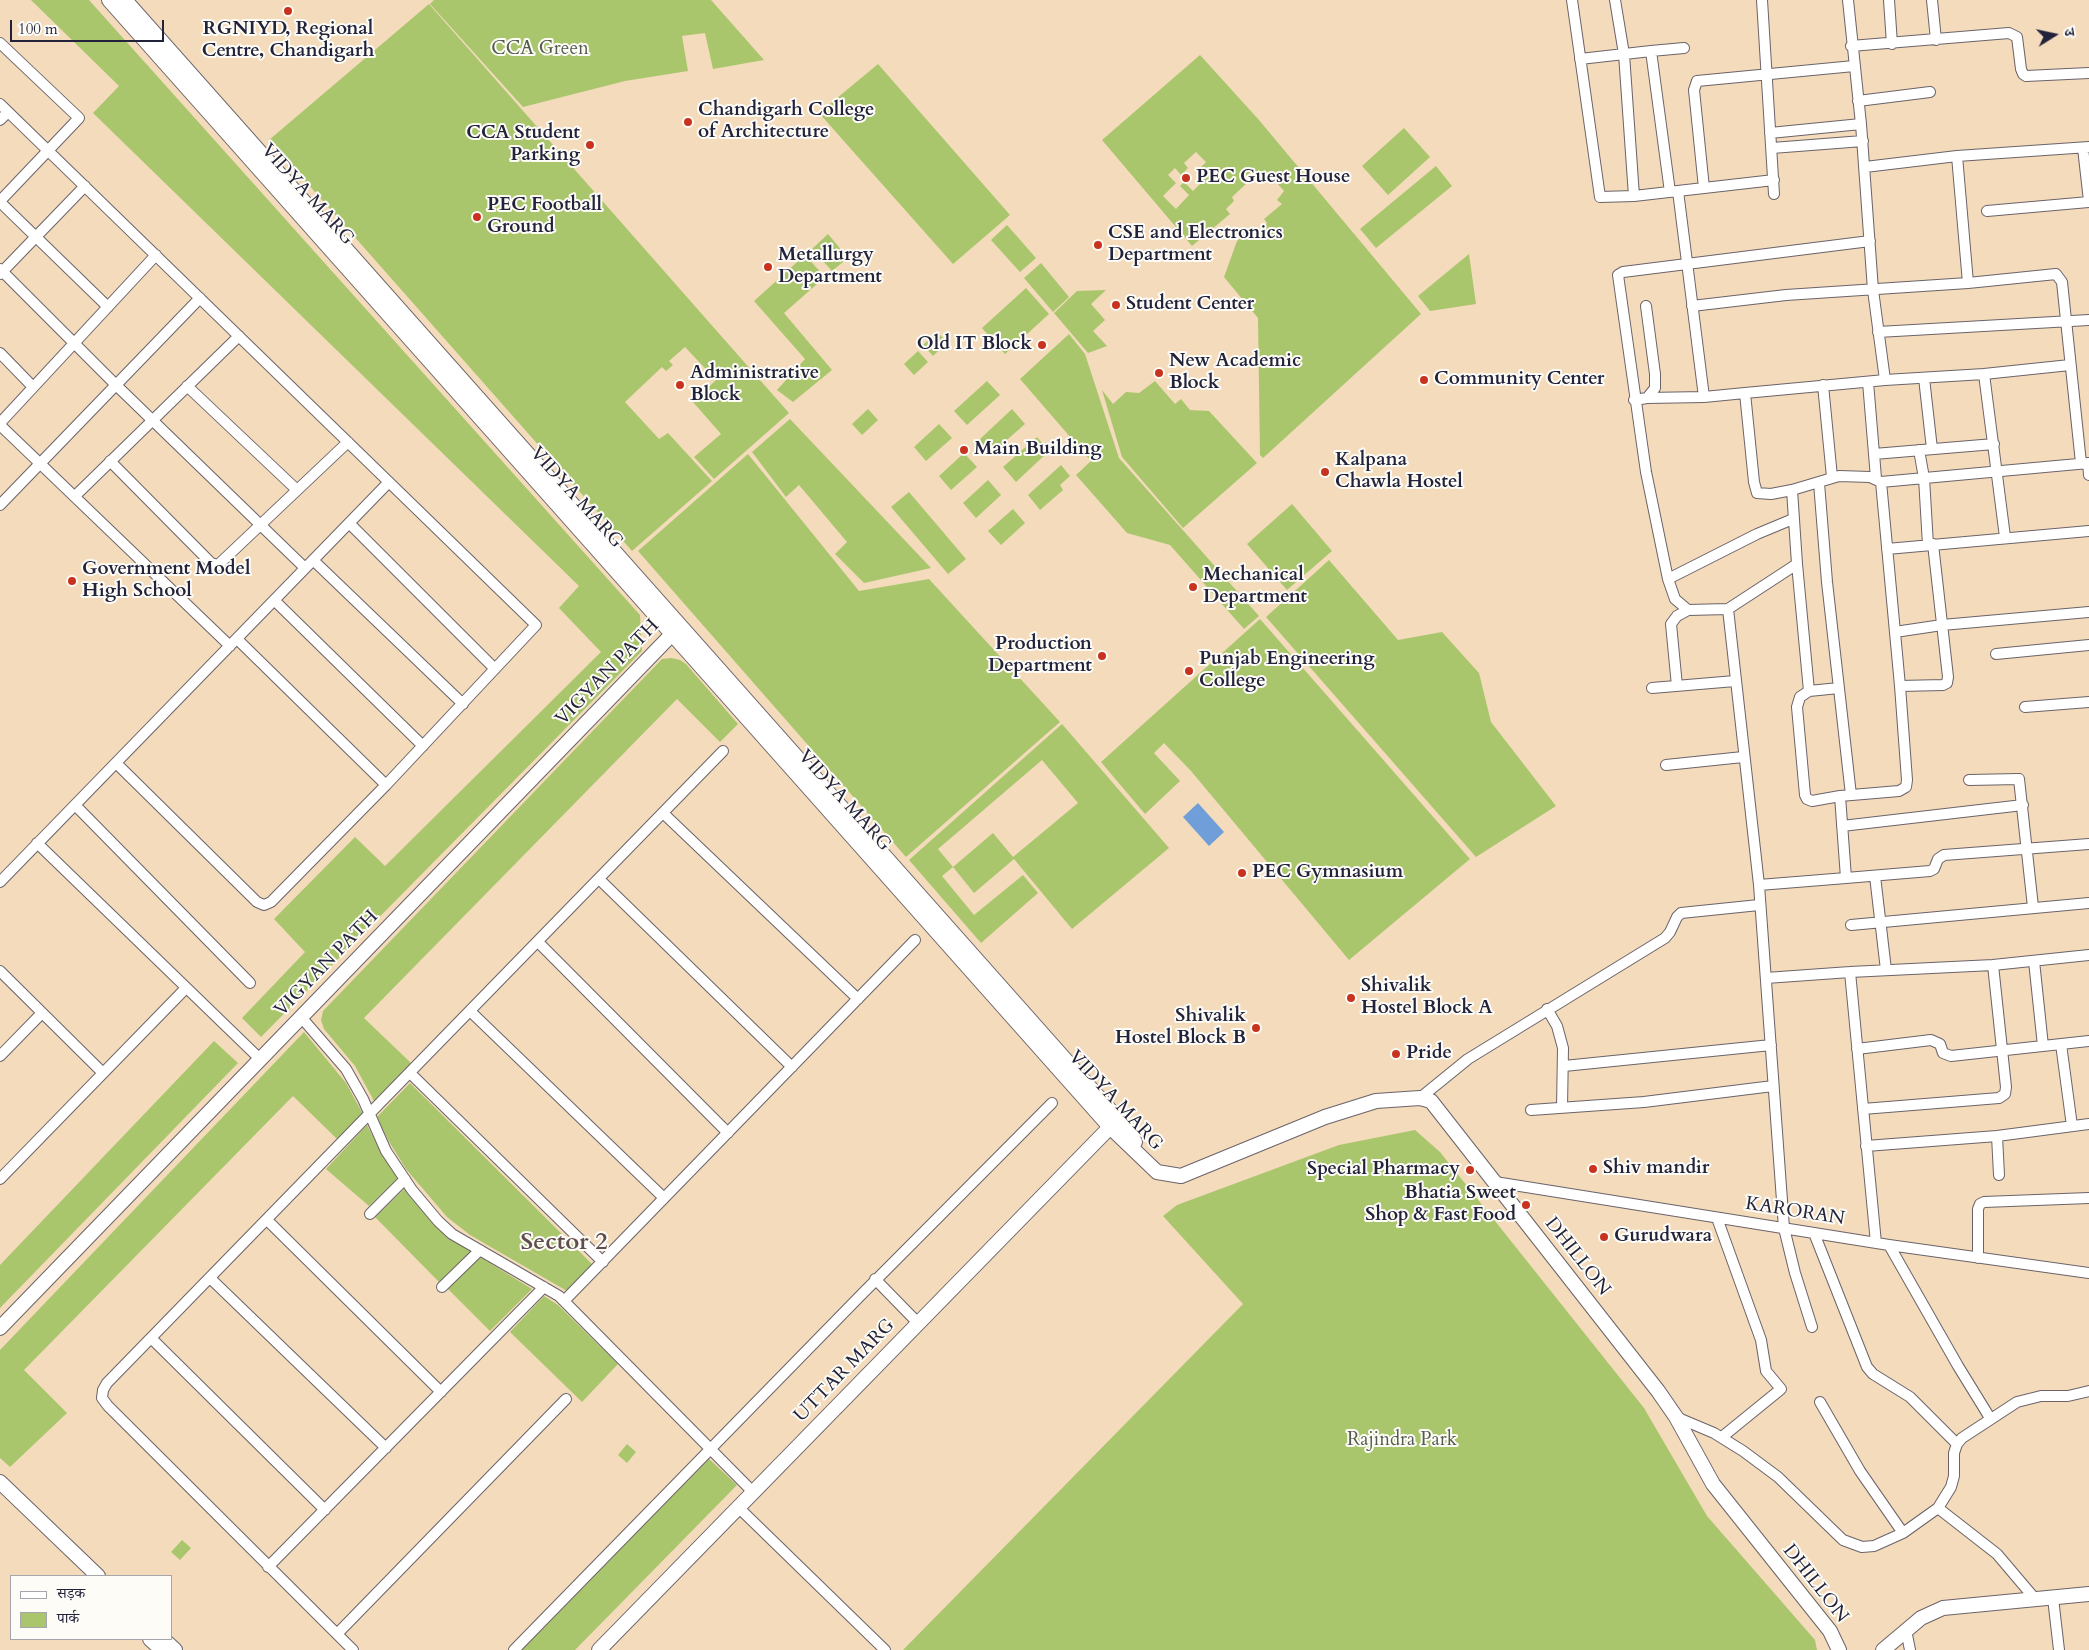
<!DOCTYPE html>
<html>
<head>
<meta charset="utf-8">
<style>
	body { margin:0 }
	#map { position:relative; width:2089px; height:1650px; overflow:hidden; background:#f3dbbc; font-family:Cardo,"Noto Serif Devanagari",serif }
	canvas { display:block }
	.legend { position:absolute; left:10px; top:1575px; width:162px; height:65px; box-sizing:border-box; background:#fdfcf7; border:1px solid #a5a5ac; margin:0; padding:6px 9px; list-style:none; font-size:15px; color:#22223b }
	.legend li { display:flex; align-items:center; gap:10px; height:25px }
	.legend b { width:25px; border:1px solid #a5a5ac }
	.north { position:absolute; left:2029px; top:10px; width:50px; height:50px; -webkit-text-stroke:4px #fdfcf7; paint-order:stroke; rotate:80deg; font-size:14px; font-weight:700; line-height:20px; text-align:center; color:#22223b }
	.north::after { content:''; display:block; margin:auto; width:18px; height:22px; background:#22223b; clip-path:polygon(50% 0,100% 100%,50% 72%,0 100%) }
	.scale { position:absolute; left:10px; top:20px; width:154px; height:22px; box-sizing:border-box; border:2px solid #22223b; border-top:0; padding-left:6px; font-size:15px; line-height:18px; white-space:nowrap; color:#22223b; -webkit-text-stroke:4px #fdfcf7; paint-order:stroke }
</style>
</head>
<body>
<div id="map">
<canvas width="2089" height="1650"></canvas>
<ul class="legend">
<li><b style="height:6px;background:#fff"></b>सड़क</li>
<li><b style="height:14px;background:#aac66d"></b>पार्क</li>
</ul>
<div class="north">उ</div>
<div class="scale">100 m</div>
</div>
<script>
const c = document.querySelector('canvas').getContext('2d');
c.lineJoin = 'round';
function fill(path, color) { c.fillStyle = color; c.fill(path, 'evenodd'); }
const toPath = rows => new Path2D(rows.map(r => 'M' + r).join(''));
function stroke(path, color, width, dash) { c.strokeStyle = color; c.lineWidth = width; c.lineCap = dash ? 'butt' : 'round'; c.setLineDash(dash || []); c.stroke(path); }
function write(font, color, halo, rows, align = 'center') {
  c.font = font + ' Cardo,serif'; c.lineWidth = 4; c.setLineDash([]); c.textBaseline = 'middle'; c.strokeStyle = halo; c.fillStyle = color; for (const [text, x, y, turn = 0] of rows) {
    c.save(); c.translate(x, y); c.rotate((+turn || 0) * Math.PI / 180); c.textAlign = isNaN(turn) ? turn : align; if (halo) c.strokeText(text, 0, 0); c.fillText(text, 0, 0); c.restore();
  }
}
fill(toPath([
	[31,0,89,0,640,615,642,651,261,1037,242,1018,305,952,274,919,355,837,385,866,601,652,559,608,579,586,93,113,119,86],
	[434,0,711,0,764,60,713,69,705,33,682,36,688,71,625,81,523,107,430,4],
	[429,4,789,413,714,479,694,457,721,434,693,402,716,380,685,347,669,361,673,365,666,371,662,367,625,402,659,439,668,433,712,481,632,551,269,140],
	[1200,55,1259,120,1421,314,1263,458,1260,455,1258,318,1224,277,1237,241,1245,234,1250,239,1267,223,1264,219,1282,204,1277,200,1284,191,1267,172,1259,178,1251,171,1244,179,1247,183,1232,197,1234,201,1226,209,1230,214,1192,246,1102,140],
	[1196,152,1206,162,1196,172,1204,180,1193,191,1184,182,1180,186,1189,195,1176,209,1163,196,1176,183,1168,175,1175,168,1181,175,1188,168,1184,163],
	[878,64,1010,215,953,264,819,113],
	[1404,128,1430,157,1388,195,1362,166],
	[1436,166,1452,186,1376,248,1360,229],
	[1007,225,1036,258,1020,272,991,240],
	[828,234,848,258,832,271,812,249],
	[1469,254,1476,304,1430,311,1418,296],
	[805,255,825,277,784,313,832,370,793,402,777,390,805,359,754,301],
	[1041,263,1069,297,1053,312,1024,278],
	[1026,288,1049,314,1005,354,982,328],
	[1106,290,1091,304,1105,320,1093,331,1107,346,1088,353,1054,313,1077,291],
	[937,332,947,342,933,356,923,345],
	[1069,334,1085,354,1119,458,1259,616,1244,629,1170,545,1127,533,1076,475,1091,461,1020,379],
	[918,351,928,362,914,375,904,364],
	[987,381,1000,395,967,425,954,411],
	[1155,381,1175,404,1181,399,1190,410,1209,411,1257,463,1183,528,1122,457,1102,390,1113,404,1126,392,1139,393],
	[868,409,878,420,862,435,852,424],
	[1012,409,1025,424,991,454,979,440],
	[790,419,931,568,864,583,835,554,847,542,799,485,786,497,752,452],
	[939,424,952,438,926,461,914,447],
	[1037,437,1049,451,1016,482,1003,467],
	[964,453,977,467,951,490,939,476],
	[748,454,859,591,929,579,1060,722,906,857,638,551],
	[1061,465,1070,476,1060,485,1063,490,1040,510,1028,495],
	[988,480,1001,495,976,518,963,503],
	[909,492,966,559,948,574,891,507],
	[1292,504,1332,551,1287,590,1247,544],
	[1013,509,1025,523,1001,545,988,531],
	[1329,560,1398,640,1442,632,1479,673,1491,722,1556,806,1476,857,1266,617],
	[1260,619,1470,859,1349,960,1191,771,1164,743,1154,753,1180,781,1145,814,1101,762],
	[671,658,680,660,686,664,738,724,720,742,677,699,364,1018,411,1063,374,1101,355,1066,324,1029,321,1020,323,1011,662,659],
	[1062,724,1169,848,1072,929,1014,859,974,893,953,867,942,876,974,915,1023,875,1038,893,981,943,909,860],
	[1042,760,1078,803,1013,857,993,833,953,867,938,849],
	[304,1032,346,1083,363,1114,337,1139,293,1096,24,1370,67,1413,10,1467,0,1458,0,1350],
	[214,1041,238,1063,0,1308,0,1265],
	[410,1083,593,1265,567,1291,470,1235,447,1217,406,1169,388,1140,377,1117],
	[367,1125,383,1156,398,1178,369,1206,326,1169],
	[1415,1130,1440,1152,1644,1408,1707,1516,1815,1640,1817,1650,903,1650,1243,1304,1163,1216,1177,1205,1339,1145],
	[405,1188,436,1227,452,1240,473,1251,440,1283,375,1217],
	[480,1257,532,1289,490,1331,448,1289],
	[544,1296,558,1305,618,1364,582,1402,510,1332],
	[627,1444,636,1452,627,1463,618,1455],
	[707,1457,737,1485,575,1650,518,1650],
	[182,1540,191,1548,180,1560,171,1552]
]), '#aac66d');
fill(toPath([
	[1198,803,1224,832,1209,846,1183,817]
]), '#6f9ed8');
const street = toPath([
	[1572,0,1600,197,1634,196,1774,180],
	[1615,0,1624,54,1634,196],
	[1762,0,1774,194],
	[1848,0,1861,124,1873,290,1885,380,1745,393,1754,482,1757,493,1771,494,1792,490,1839,476,1870,477,1881,482],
	[1889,0,1892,44],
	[1932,0,1936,40],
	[0,43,79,118,0,201],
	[1851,46,2009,33,2017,37,2021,69,2023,74,2026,76,2089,73],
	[1651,51,1684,48],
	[1580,59,1651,51,1670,192],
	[1858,101,1930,92],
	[0,104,536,625,386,785,271,902,264,905,257,902,116,763],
	[0,120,8,112],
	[1770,133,1861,124],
	[1772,148,1863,141],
	[2083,148,2089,201],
	[1957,156,1968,283],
	[1865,167,1957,156,2089,147],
	[1704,188,1694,90,1697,81,1854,66],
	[1678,191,1704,397],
	[0,202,108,307],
	[1987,211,2089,202],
	[0,269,116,385,305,568],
	[0,274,85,186],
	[1692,306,1786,295,1968,283,2056,274,2062,282,2081,463],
	[1878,332,2089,320],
	[0,353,33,387],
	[1984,374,2070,365],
	[1924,378,1932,449],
	[1885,380,1984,374,2005,537],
	[1868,382,1876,478],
	[1823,385,1832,477],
	[187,386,297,490],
	[1647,398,1704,397,1745,393],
	[1634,400,1647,398,1655,388,1655,374,1646,306],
	[0,423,156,255],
	[0,425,230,646],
	[1919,450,1924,478,1928,545],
	[1874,454,1994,444],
	[110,461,211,563,218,565,348,442],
	[2088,463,2089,475],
	[1819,483,1827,582,1851,795],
	[75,496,239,336],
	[0,505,200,298],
	[349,523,495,669],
	[1887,549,2089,531],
	[313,560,463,704],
	[1797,564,1809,691],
	[1668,579,1757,534,1793,519],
	[274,600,423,746],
	[1728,609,1688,610,1675,599,1668,579,1646,472,1618,275,1623,272,1870,241],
	[1895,632,1942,625,2089,612],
	[237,639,386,785],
	[1996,654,2089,645],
	[1677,686,1671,624,1677,616,1688,610],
	[1900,686,1943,685,1947,683,1948,677,1933,544],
	[1652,688,1735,681],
	[1839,688,1809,691,1800,697,1797,707,1805,795,1807,799,1812,801,1840,796],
	[2025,707,2089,702],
	[1666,765,1743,757],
	[1969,780,2019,779,2033,907],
	[75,805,250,983],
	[663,813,858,999],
	[1842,826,2023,805],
	[37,843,260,1059],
	[1875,876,1886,970],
	[1846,878,1930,871,1934,869,1938,859,1944,855,2089,844],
	[599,879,792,1067],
	[0,882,389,482],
	[1759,885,1728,609,1797,564,1792,490],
	[1851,925,2089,903],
	[538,942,728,1133],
	[2034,961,2043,1046],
	[0,971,103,1073],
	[1850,972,1876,1243],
	[1766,978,1850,972,1993,965,2089,955],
	[1547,1009,1557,1026,1563,1048,1562,1108],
	[470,1011,664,1198],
	[301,1017,346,1069,363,1099,386,1151,412,1190,438,1221,452,1234,559,1296,753,1492],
	[2061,1044,2072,1126],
	[1857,1049,1931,1040,1940,1044,1943,1053,1951,1056,2089,1041],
	[0,1056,42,1013],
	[1564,1066,1771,1045],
	[410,1073,603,1262],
	[1420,1098,1468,1059,1665,938,1670,932,1677,917,1681,913,1759,905],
	[1863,1109,1999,1098,2005,1094,2006,1087,1993,965],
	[1531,1110,1644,1102,1773,1086],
	[1997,1136,2089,1124],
	[1866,1146,1997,1136,1999,1175],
	[0,1179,186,988],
	[1495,1182,1889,1245,2089,1273],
	[370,1214,405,1179],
	[1717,1218,1761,1340,1766,1371,1781,1389,1722,1437],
	[267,1220,441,1392],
	[1814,1233,1867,1367,1873,1374,1910,1397,1957,1444],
	[1889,1245,1958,1366,1990,1418],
	[1978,1258,1978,1209,1980,1204,1984,1202,2089,1198],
	[210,1278,386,1448],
	[875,1279,918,1323],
	[442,1287,480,1250],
	[564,1301,915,940],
	[1812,1327,1795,1273,1784,1228,1759,885,1846,878,1840,796,1899,791,1906,787,1907,780,1900,686,1881,482,2089,463],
	[151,1338,325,1510],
	[1820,1402,1860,1471,1903,1533],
	[1676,1417,1714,1433,1743,1451,1778,1477,1843,1540,1862,1547,1874,1546,1903,1533,1938,1508,1951,1487,1954,1476,1954,1453,1957,1444,1962,1438,2017,1402,2041,1396,2068,1396,2089,1391],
	[738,1507,885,1650],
	[1938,1508,1997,1554,2036,1600],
	[268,1567,544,1287],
	[2053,1598,2059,1650],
	[1906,1630,1910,1650],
	[337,1634,566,1399],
	[353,1650,108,1406,102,1398,103,1390,107,1383,723,751],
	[514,1650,861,1295,1052,1103]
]);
const secondary = toPath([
	[109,0,1110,1127,1157,1172],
	[125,0,1118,1119,1135,1142],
	[1157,1172,1181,1176,1325,1117,1376,1101,1420,1098,1431,1101,1658,1391,1676,1417,1713,1484,1830,1631,1839,1650],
	[0,1328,678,628],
	[0,1482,98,1576],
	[150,1639,162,1650],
	[163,1639,175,1650],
	[599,1650,1116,1121],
	[1883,1650,1921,1618,1943,1608,2089,1594]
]);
stroke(street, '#6b6368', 12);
stroke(secondary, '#6b6368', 16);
stroke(street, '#fff', 10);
stroke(secondary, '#fff', 14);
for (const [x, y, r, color] of [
	[288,11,5,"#c8321e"],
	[688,122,5,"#c8321e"],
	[590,145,5,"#c8321e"],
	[1186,178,5,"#c8321e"],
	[477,217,5,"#c8321e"],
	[1098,245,5,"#c8321e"],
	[768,267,5,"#c8321e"],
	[1116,305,5,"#c8321e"],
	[1042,345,5,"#c8321e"],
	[1159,373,5,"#c8321e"],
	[1424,380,5,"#c8321e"],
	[680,385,5,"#c8321e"],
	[964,450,5,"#c8321e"],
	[1325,472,5,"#c8321e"],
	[72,581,5,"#c8321e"],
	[1193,587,5,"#c8321e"],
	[1102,656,5,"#c8321e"],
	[1189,671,5,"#c8321e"],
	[1242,873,5,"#c8321e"],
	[1351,998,5,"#c8321e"],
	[1256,1028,5,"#c8321e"],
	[1396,1054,5,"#c8321e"],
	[1593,1169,5,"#c8321e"],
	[1470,1170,5,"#c8321e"],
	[1526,1205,5,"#c8321e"],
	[1604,1237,5,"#c8321e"]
]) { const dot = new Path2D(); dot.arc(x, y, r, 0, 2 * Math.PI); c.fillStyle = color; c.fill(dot); stroke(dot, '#fdfcf7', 2); }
write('bold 19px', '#22223b', '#fdfcf7', [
	["RGNIYD, Regional",288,30,"center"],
	["Centre, Chandigarh",288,52,"center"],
	["Chandigarh College",698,111],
	["of Architecture",698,133],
	["CCA Student",580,134,"right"],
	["Parking",580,156,"right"],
	["PEC Guest House",1196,178],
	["PEC Football",487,206],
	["Ground",487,228],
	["CSE and Electronics",1108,234],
	["Department",1108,256],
	["Metallurgy",778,256],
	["Department",778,278],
	["Student Center",1126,305],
	["Old IT Block",1032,345,"right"],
	["New Academic",1169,362],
	["Block",1169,384],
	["Administrative",690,374],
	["Block",690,396],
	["Community Center",1434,380],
	["Main Building",974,450],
	["Kalpana",1335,461],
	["Chawla Hostel",1335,483],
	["Government Model",82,570],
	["High School",82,592],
	["Mechanical",1203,576],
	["Department",1203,598],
	["Production",1092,645,"right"],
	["Department",1092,667,"right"],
	["Punjab Engineering",1199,660],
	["College",1199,682],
	["PEC Gymnasium",1252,873],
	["Shivalik",1361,987],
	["Hostel Block A",1361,1009],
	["Shivalik",1246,1017,"right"],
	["Hostel Block B",1246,1039,"right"],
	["Pride",1406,1054],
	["Shiv mandir",1603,1169],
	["Special Pharmacy",1460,1170,"right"],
	["Bhatia Sweet",1516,1194,"right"],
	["Shop & Fast Food",1516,1216,"right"],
	["Gurudwara",1614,1237]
], 'left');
write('19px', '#525b4c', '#fdfcf7', [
	["CCA Green",540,50],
	["Rajindra Park",1402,1441]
]);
write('19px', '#22223b', '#fdfcf7', [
	["VIDYA MARG",307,195,48],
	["VIDYA MARG",576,498,48],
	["VIGYAN PATH",608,673,-46],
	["VIDYA MARG",844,801,48],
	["VIGYAN PATH",327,964,-46],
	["VIDYA MARG",1115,1101,47],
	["KARORAN",1795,1212,9],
	["DHILLON",1577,1257,52],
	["UTTAR MARG",845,1371,-46],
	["DHILLON",1815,1584,52]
]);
write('bold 24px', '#604e4f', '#fdfcf7', [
	["Sector 2",564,1243]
]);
</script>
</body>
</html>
